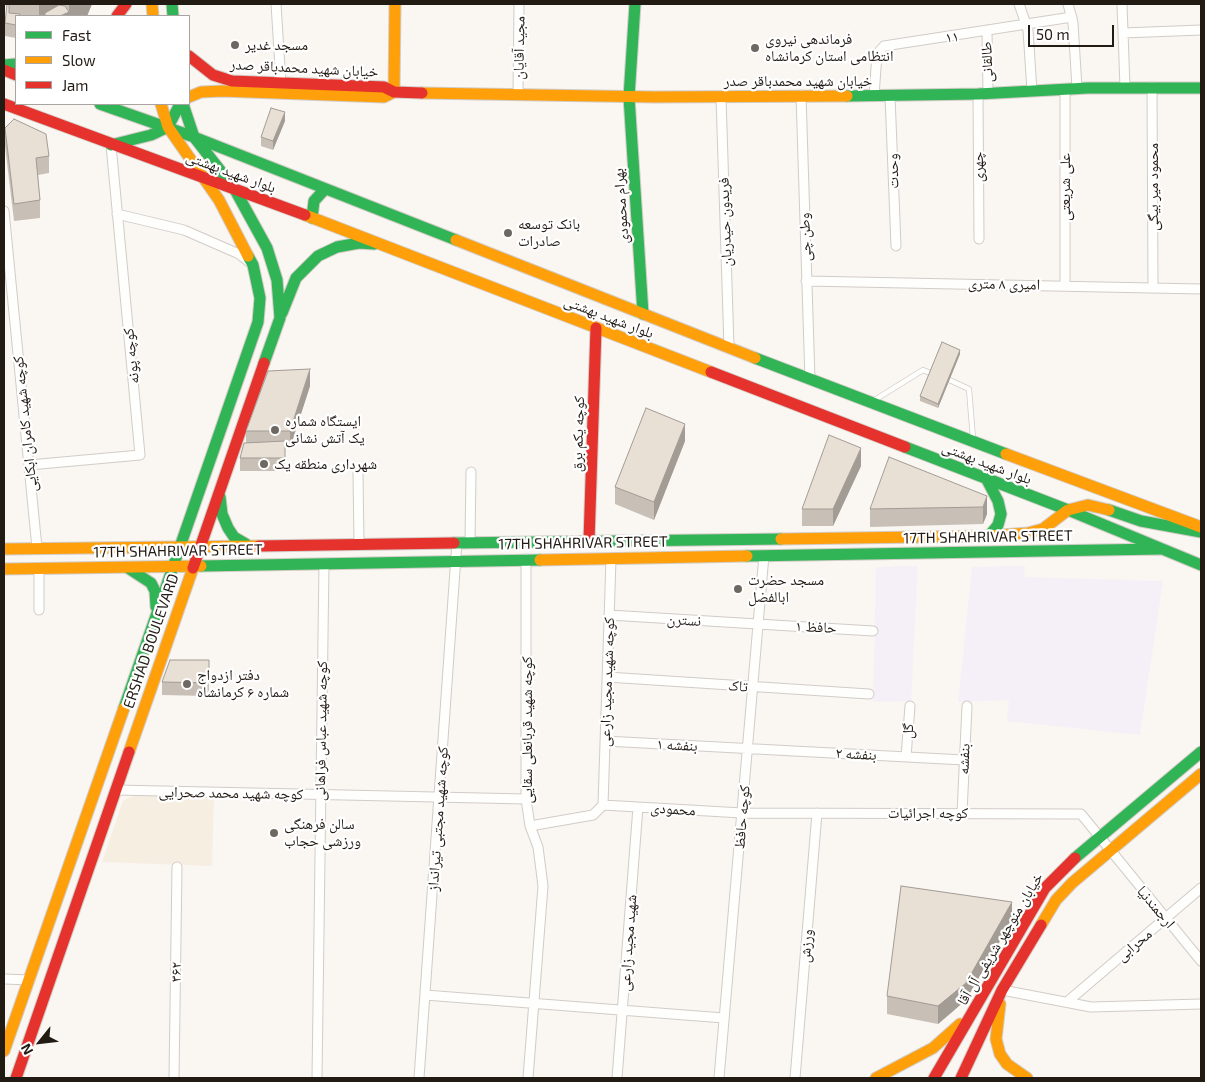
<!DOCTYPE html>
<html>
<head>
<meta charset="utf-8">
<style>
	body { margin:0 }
	#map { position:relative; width:1205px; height:1082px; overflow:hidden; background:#faf6f2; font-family:"Exo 2",sans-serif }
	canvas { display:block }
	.frame { position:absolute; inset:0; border:5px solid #221b14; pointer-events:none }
	.legend { position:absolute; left:15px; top:15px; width:175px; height:90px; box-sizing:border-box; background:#fff; border:1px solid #a7a4a1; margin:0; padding:6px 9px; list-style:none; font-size:15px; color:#221b14 }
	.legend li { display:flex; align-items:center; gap:10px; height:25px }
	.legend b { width:25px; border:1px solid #a7a4a1 }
	.north { position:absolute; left:15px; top:1017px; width:50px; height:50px; -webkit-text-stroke:4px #fff; paint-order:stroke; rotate:241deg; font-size:14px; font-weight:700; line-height:20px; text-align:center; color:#221b14 }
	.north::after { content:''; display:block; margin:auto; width:18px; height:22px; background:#221b14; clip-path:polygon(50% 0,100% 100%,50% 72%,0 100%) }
	.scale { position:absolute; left:1028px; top:25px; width:86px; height:22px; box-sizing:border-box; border:2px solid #221b14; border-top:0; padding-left:6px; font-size:15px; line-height:18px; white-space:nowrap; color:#221b14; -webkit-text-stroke:4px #fff; paint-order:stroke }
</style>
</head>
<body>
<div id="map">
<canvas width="1205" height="1082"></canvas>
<div class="frame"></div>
<ul class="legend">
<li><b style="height:6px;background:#30b455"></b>Fast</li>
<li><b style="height:6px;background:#ff9f0a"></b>Slow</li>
<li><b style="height:6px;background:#e5322d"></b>Jam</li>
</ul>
<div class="north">N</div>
<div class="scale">50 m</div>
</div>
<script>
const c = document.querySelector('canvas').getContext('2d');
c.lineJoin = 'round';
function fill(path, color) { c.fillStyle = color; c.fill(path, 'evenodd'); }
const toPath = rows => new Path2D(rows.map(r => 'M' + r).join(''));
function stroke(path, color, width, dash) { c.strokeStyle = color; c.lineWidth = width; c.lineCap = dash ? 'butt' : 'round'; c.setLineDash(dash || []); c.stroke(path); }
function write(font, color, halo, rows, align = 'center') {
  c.font = font + ' "Exo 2","Noto Naskh Arabic",sans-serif'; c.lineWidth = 4.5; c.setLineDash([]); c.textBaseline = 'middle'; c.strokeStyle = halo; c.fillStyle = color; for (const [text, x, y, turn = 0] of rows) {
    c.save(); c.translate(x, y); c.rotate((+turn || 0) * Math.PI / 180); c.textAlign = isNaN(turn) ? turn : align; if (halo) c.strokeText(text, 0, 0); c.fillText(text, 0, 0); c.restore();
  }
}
fill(toPath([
	[135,795,214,798,212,866,102,862,123,801]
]), '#f7eee2');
fill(toPath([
	[918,566,911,701,873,702,876,567],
	[1025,566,1024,577,1163,581,1140,735,1007,721,1009,700,958,702,972,567]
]), '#f5f0f8');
const lane = toPath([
	[945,378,969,389,973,439],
	[873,401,923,370,935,375]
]);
const street = toPath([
	[276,4,281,83],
	[1019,4,1028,30,1032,91],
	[1068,4,1073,23,1077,88],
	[1122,4,1125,88],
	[987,32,988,93],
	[1123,33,1201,30],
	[1152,87,1153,287],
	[518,93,519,4],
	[978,94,979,239],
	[801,95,810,380],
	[874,96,877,54,884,46,1072,17],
	[890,96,896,246],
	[721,97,729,347],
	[4,211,37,548],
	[117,214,184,230,239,254,249,262],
	[806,281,1201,289],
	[1065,285,1065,89],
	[29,465,140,455,111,145],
	[358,473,359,543],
	[470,542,471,472],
	[526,559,526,799,530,826,538,847,543,886,528,1078],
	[39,610,39,568],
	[609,615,873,631],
	[607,677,869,694],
	[605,741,964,760],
	[906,757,910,706],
	[116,790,526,799],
	[603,805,742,813,1081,814,1201,961],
	[603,805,611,559],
	[962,813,967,706],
	[530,826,593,815,603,805],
	[4,979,30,980],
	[1002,990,1091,1007,1201,1004],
	[425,995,724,1018],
	[1067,1002,1201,888],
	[174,1078,177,867],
	[317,1078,324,563],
	[419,1078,457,542],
	[617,1078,638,807],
	[719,1078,764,555],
	[795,1078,817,813]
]);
const fast = toPath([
	[172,4,173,16],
	[635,4,629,97,643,314],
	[4,65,16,64],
	[847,96,978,94,1088,88,1201,88],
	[100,104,194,137,456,240],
	[183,104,194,137,234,188,267,248,277,280,280,318,264,363],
	[111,145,151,135,168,127,180,104],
	[312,218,314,201,325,189],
	[282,313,296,278,318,256,337,247,359,243,374,244],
	[755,358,1006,454],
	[905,447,1068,510,1201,565],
	[986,478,998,501,1001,514,998,525,989,536],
	[220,497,222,514,228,528,234,537,246,544],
	[1109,510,1141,521,1201,532],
	[454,543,781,539],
	[747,556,1161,549],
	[201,566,540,560],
	[128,568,151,583,155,591,156,607],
	[124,708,258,322,260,298,253,265,248,256],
	[1075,858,1201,752]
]);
const slow = toPath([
	[152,4,153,16],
	[394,92,395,4],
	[422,93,655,97,847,96],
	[189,97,201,92,222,91,384,97,394,92],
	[161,104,168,127,219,200,248,256],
	[305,215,711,372],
	[456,240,755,358],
	[1006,454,1201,527],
	[781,539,989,536,1028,533,1043,529,1068,510,1088,505,1109,510],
	[4,549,259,546],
	[540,560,747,556],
	[4,569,201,566],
	[129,752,193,568],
	[1041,925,1056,900,1072,883,1201,774],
	[1000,1004,996,1039,1000,1054,1007,1064,1027,1078],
	[4,1051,124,708],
	[876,1078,933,1048,960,1024]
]);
const jam = toPath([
	[117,16,126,4],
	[189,56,213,75,232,81,384,87,394,92,422,93],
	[4,70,16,75],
	[4,104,305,215],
	[711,372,905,447],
	[589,541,596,328],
	[259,546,454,543],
	[193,568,264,363],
	[16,1078,129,752],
	[934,1078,1045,888,1075,858],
	[961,1078,1002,990,1041,925]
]);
stroke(lane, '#d2ccc7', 6);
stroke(street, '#d2ccc7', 11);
stroke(fast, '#d2ccc7', 13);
stroke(slow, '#d2ccc7', 13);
stroke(jam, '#d2ccc7', 13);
stroke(lane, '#fefefd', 4.5);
stroke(street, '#fefefd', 9);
stroke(fast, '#30b455', 11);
stroke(slow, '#ff9f0a', 11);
stroke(jam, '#e5322d', 11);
fill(toPath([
	[7,4,92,4,87,16,87,15,84,16,16,16,16,38,5,36,5,23],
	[285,121,273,150,261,146,261,137],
	[5,128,49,156,49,173,38,175,40,200,40,218,14,221,5,146],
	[960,354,938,408,920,401,920,396],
	[310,386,290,448,285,448,285,471,240,471,240,458,246,443,246,431],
	[685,441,654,520,615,504,615,487],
	[861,466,833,526,802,526,802,509],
	[987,496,987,514,983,524,870,527,870,509],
	[209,660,209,696,162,695,162,682],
	[1012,920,966,1000,938,1024,887,1014,887,996]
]), '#c8c0b7');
fill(toPath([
	[39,4,59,4,59,16,39,16],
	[69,4,87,4,87,15,84,16,60,16,69,12],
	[87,4,92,4,87,16],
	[285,112,285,121,273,150,273,141],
	[960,350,960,354,938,408,938,404],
	[310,369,310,386,290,448,290,431],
	[685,424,685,441,654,520,654,502],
	[861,448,861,466,833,526,833,509],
	[987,496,987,514,983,524,983,507],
	[1012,902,1012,920,966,1000,938,1024,938,1006]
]), '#a29c95');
const building = toPath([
	[7,4,9,4,9,13,20,14,20,16,16,16,16,25,5,23,7,4],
	[59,5,65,6,69,12,60,16,45,16,45,13,59,5],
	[271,108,285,112,273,141,261,137,271,108],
	[14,119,46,134,49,156,36,158,40,200,14,204,5,128,14,119],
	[942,342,960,350,938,404,920,396,942,342],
	[310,369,290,431,246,431,268,371,310,369],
	[646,408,685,424,654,502,615,487,646,408],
	[829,435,861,448,833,509,802,509,829,435],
	[285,441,285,458,240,458,244,443,285,441],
	[889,457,987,496,983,507,870,509,889,457],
	[170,660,209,660,209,683,162,682,170,660],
	[901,886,1012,902,966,983,938,1006,887,996,901,886]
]);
fill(building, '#e8dfd5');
stroke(building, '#a29c95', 1);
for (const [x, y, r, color] of [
	[235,45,5,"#6e6862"],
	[755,48,5,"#6e6862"],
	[508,233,5,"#6e6862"],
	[275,430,5,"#6e6862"],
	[264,464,5,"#6e6862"],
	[738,589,5,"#6e6862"],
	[187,684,5,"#6e6862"],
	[274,833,5,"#6e6862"]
]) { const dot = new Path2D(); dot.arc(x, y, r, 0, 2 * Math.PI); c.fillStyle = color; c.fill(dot); stroke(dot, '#fff', 2); }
write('15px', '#221b14', '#fff', [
	["۱۱",952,37,-8],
	["مجید آقایان",519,48,-89],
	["طالقانی",987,62,-92],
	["خیابان شهید محمدباقر صدر",304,68,3],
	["خیابان شهید محمدباقر صدر",798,81],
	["چهری",978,167,-91],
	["وحدت",893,171,-92],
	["بلوار شهید بهشتی",231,172,20],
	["علی شریعتی",1065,187,-90],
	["محمود میر بیگی",1153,187,-90],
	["بهرام محمودی",621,206,-94],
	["فریدون حیدریان",725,222,-92],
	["وطن چی",805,237,-92],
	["امیری ۸ متری",1004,284,1],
	["بلوار شهید بهشتی",609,317,21],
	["کوچه پونه",131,356,-96],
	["کوچه شهید کامران ابکایی",25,424,-96],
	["کوچه یکم برق",578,434,-88],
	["بلوار شهید بهشتی",987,463,21],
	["17TH SHAHRIVAR STREET",988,537,-1],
	["17TH SHAHRIVAR STREET",583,543,-1],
	["17TH SHAHRIVAR STREET",178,551,-1],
	["نسترن",684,620,3],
	["حافظ ۱",816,627,3],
	["ERSHAD BOULEVARD",151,641,-71],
	["کوچه شهید مجید زارعی",607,682,-88],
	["تاک",738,686,4],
	["کوچه شهید قربانعلی سقایی",527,730,-90],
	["کوچه شهید عباس فراهانی",321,731,-89],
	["گل",908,731,-85],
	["بنفشه ۱",677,745,3],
	["بنفشه ۲",856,754,3],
	["بنفشه",964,759,-88],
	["کوچه شهید محمد صحرایی",231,793,1],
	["محمودی",673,809,4],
	["کوچه اجرائیات",928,813],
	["کوچه حافظ",742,817,-85],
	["کوچه شهید مجتبی تیرانداز",438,819,-86],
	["ارجمندنیا",1156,907,50],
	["خیابان منوچهر شریفی آل آقا",1000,939,-59],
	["شهید مجید زارعی",628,943,-86],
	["محرابی",1134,945,-40],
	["ورزش",806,946,-85],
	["۳۶۲",176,972,-89]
]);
write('15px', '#221b14', '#fff', [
	["فرماندهی نیروی",765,39],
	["انتظامی استان کرمانشاه",765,56],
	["مسجد غدیر",245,45],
	["بانک توسعه",518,224],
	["صادرات",518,241],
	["ایستگاه شماره",285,421],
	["یک آتش نشانی",285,438],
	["شهرداری منطقه یک",274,464],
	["مسجد حضرت",748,580],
	["ابالفضل",748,597],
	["دفتر ازدواج",197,675],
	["شماره ۶ کرمانشاه",197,692],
	["سالن فرهنگی",284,824],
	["ورزشی حجاب",284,841]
], 'left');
</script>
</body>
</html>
